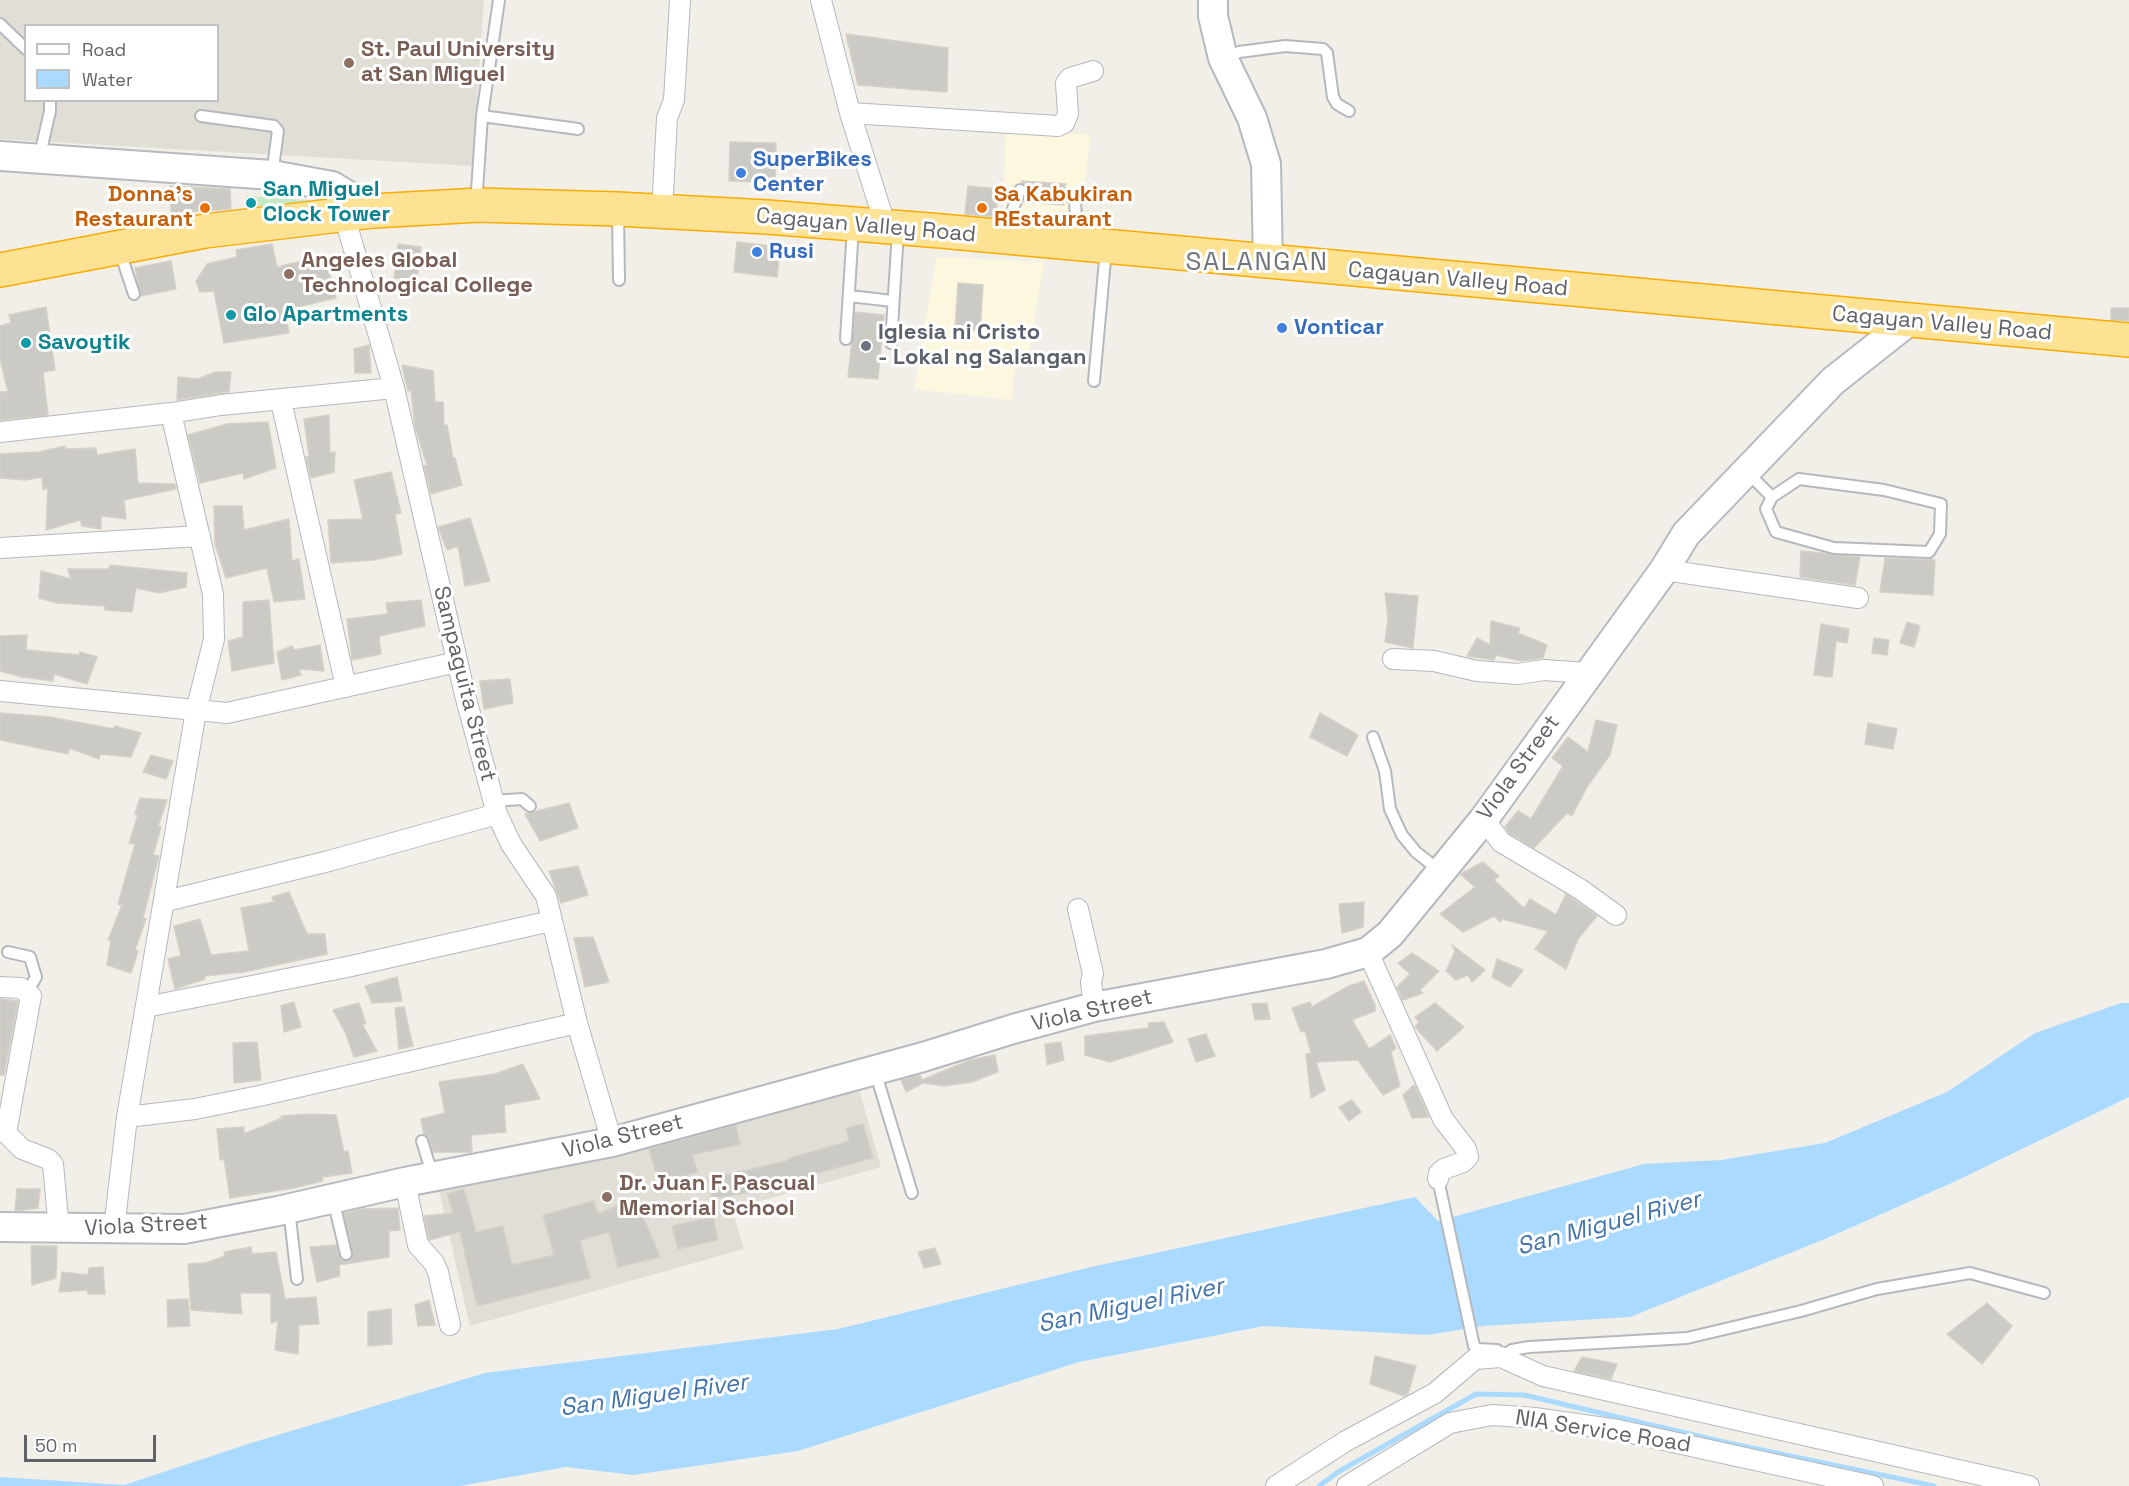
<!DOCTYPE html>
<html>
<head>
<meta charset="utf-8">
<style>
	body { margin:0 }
	#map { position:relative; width:2129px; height:1486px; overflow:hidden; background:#f1efe8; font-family:"Space Grotesk",sans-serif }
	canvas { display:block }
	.legend { position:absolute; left:24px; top:24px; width:195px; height:78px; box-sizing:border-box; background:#fff; border:2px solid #bfc1c3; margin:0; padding:8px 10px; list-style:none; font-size:18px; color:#5f6368 }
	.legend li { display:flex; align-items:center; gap:12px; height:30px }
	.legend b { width:30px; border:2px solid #bfc1c3 }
	.scale { position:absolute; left:24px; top:1435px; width:132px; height:27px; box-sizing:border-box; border:3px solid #5f6368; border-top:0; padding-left:8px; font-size:18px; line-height:21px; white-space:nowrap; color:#5f6368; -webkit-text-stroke:4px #fff; paint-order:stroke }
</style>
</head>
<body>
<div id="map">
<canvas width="2129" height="1486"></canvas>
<ul class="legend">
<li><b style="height:8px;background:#fff"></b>Road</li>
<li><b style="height:16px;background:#aadaff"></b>Water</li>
</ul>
<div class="scale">50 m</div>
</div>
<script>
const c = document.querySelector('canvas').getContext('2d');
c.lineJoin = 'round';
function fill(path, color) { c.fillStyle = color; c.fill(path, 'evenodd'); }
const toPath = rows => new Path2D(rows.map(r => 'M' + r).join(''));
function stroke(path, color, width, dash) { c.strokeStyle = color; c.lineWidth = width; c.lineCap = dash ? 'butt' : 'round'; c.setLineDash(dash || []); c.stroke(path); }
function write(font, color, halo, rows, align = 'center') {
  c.font = font + ' "Space Grotesk",sans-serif'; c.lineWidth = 6; c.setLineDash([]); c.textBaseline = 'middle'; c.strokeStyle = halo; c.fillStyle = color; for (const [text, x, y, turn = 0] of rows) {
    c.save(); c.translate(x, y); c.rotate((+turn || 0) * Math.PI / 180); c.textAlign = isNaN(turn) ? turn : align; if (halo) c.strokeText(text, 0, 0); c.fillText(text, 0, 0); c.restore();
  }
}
fill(toPath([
	[1006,129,1090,135,1081,228,1003,219],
	[936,257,1044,262,1028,360,1015,359,1012,400,914,389]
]), '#fef7e0');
fill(toPath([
	[0,0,484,0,472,166,0,139],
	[26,26,218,26,218,100,26,100],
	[858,1086,881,1167,732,1209,744,1249,470,1326,438,1186]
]), '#e1ded6');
fill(toPath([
	[246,196,321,201,245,214]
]), '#c5e8c5');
fill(toPath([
	[2121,1003,2129,1003,2129,1097,1956,1181,1825,1239,1630,1317,1484,1326,1427,1335,1264,1326,1079,1362,798,1451,633,1475,566,1467,460,1486,0,1486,0,1477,124,1485,251,1443,485,1373,838,1329,1091,1267,1415,1197,1438,1221,1644,1164,1721,1160,1825,1143,1947,1092,2035,1033]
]), '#aadaff');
stroke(toPath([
	[1319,1486,1338,1472,1476,1394,1524,1395,1728,1443,1934,1486]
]), '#aadaff', 5);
const building = toPath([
	[846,34,948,48,947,92,858,85,846,34],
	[730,142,776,143,775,183,729,181,730,142],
	[1021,181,1066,184,1058,194,1064,205,1024,202,1027,189,1021,181],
	[170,186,230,189,231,209,171,213,170,186],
	[968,186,998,189,996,217,965,214,968,186],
	[737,242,780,247,777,277,734,272,737,242],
	[272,244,277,267,325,256,336,298,285,310,289,333,224,343,214,291,200,292,196,281,207,264,237,257,236,250,272,244],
	[398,244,421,247,417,281,394,278,398,244],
	[171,261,176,289,141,296,135,268,171,261],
	[958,283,983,285,980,331,955,329,958,283],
	[46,307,55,370,43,372,48,415,0,420,0,392,8,392,0,359,0,326,11,323,9,315,46,307],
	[2111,308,2129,308,2129,321,2111,320,2111,308],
	[855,312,884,315,878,379,848,377,855,312],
	[369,345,371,373,355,373,354,349,369,345],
	[402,365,433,371,435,402,443,402,444,426,447,425,453,458,455,458,462,485,431,494,424,466,427,465,415,427,411,390,408,391,402,365],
	[215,372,231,372,229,392,177,400,178,377,198,379,215,372],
	[329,415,330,453,335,452,334,472,311,478,306,457,309,456,304,419,329,415],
	[268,422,276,468,244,479,243,473,200,483,188,435,227,424,268,422],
	[65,446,65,449,96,448,97,455,135,449,138,483,175,484,176,489,124,500,126,519,101,516,101,529,82,526,80,520,46,530,48,488,43,490,42,477,26,480,0,478,0,454,39,452,65,446],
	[391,472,401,513,395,514,402,554,374,560,331,563,328,520,363,519,354,480,391,472],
	[214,506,242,506,244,530,289,519,292,561,299,559,305,599,274,602,267,568,226,578,215,544,214,506],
	[470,518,490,581,465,586,458,546,447,550,438,527,470,518],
	[1801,551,1860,557,1855,585,1800,577,1801,551],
	[1885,558,1935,560,1933,595,1880,592,1885,558],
	[110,565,187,573,186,587,159,593,136,588,132,612,105,610,105,606,57,603,39,598,41,571,71,579,68,569,109,569,110,565],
	[1385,593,1418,596,1413,648,1385,642,1388,619,1385,593],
	[269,600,274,663,232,671,228,641,243,637,243,602,269,600],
	[421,600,425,626,379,636,381,654,352,660,347,619,388,614,386,603,421,600],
	[1491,621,1520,628,1518,633,1547,645,1543,658,1521,661,1496,655,1494,660,1467,656,1477,638,1490,645,1491,621],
	[1907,622,1920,626,1914,647,1900,643,1907,622],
	[1821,624,1849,629,1847,643,1836,641,1832,677,1814,675,1821,624],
	[27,635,26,650,79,655,80,652,97,657,87,684,54,674,53,681,22,677,0,671,0,636,27,635],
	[1874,638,1889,640,1887,655,1872,653,1874,638],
	[320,645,324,671,299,669,301,675,282,680,277,652,292,646,294,650,320,645],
	[510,679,513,703,484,709,480,681,510,679],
	[0,713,50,717,114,729,115,726,141,733,131,757,100,754,99,759,69,748,68,754,0,740,0,713],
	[1320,713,1358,735,1347,756,1310,737,1320,713],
	[1596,720,1617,725,1610,755,1587,787,1572,816,1567,813,1534,848,1509,833,1505,827,1518,811,1531,819,1563,766,1552,758,1568,737,1588,752,1596,720],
	[1868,723,1897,729,1893,749,1865,744,1868,723],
	[151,755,173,761,166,779,143,772,151,755],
	[140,798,167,800,158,826,161,827,153,855,159,856,143,918,146,919,135,950,138,951,131,973,107,965,111,940,108,940,122,905,118,904,135,844,129,843,138,815,135,814,140,798],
	[569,803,578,828,540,841,525,814,569,803],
	[1483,862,1499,876,1494,880,1524,908,1530,899,1556,915,1566,894,1597,916,1578,939,1566,969,1535,949,1548,931,1502,919,1500,922,1494,916,1463,932,1440,914,1475,887,1460,874,1483,862],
	[578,866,588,895,561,903,549,871,578,866],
	[289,892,307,934,325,934,327,954,244,972,204,976,205,979,175,989,168,959,181,956,174,926,200,919,211,955,249,951,241,908,274,902,272,897,289,892],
	[1364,902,1363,927,1342,933,1339,904,1364,902],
	[593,937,609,982,585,987,574,938,593,937],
	[1452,945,1485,970,1472,982,1468,975,1456,980,1446,971,1455,951,1452,945],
	[1412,953,1439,971,1420,990,1423,993,1403,1000,1397,987,1410,974,1398,963,1412,953],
	[1497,959,1523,970,1510,987,1492,977,1497,959],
	[397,977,402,1001,372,1003,365,986,397,977],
	[1364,981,1375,1005,1375,1011,1352,1020,1369,1049,1390,1035,1396,1048,1391,1052,1400,1086,1383,1095,1358,1060,1316,1062,1325,1090,1311,1098,1306,1054,1311,1053,1305,1031,1301,1032,1292,1008,1310,1002,1312,1007,1349,986,1364,981],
	[0,999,18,1001,4,1075,0,1075,0,999],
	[294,1002,301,1027,284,1032,281,1006,294,1002],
	[359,1003,366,1024,362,1024,377,1051,354,1057,346,1034,333,1010,359,1003],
	[1267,1003,1270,1019,1255,1020,1252,1004,1267,1003],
	[1435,1003,1464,1027,1437,1051,1415,1027,1419,1022,1415,1017,1435,1003],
	[404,1007,413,1046,399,1049,395,1008,404,1007],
	[1164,1022,1173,1042,1110,1062,1085,1055,1085,1036,1149,1028,1148,1023,1164,1022],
	[1206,1034,1215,1056,1196,1062,1188,1039,1206,1034],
	[257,1042,261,1080,234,1083,233,1043,257,1042],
	[1061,1042,1064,1060,1047,1065,1045,1044,1061,1042],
	[995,1055,998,1072,972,1082,944,1086,923,1083,906,1092,901,1080,920,1075,922,1080,970,1060,995,1055],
	[523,1064,540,1099,504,1105,506,1132,471,1135,472,1152,433,1152,429,1138,424,1134,421,1119,445,1113,439,1082,495,1074,523,1064],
	[1414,1085,1415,1086,1429,1117,1412,1118,1403,1095,1414,1085],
	[1352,1100,1361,1112,1349,1121,1339,1107,1352,1100],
	[311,1114,336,1115,344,1152,348,1151,352,1173,322,1177,323,1181,294,1188,230,1198,224,1159,220,1160,217,1129,244,1127,244,1134,282,1118,281,1116,311,1114],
	[863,1124,873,1158,813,1174,813,1177,784,1183,785,1186,712,1199,708,1179,787,1161,787,1159,849,1141,846,1128,863,1124],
	[736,1125,740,1144,692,1155,698,1172,659,1183,649,1149,736,1125],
	[17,1189,40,1189,38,1208,15,1211,17,1189],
	[464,1189,476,1232,503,1226,512,1265,554,1255,543,1215,594,1201,598,1214,635,1198,660,1257,618,1267,609,1232,580,1240,590,1278,477,1306,460,1232,429,1240,424,1216,453,1213,447,1194,464,1189],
	[398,1208,400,1230,389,1231,389,1257,339,1265,340,1276,317,1282,310,1247,336,1245,341,1260,347,1261,353,1257,344,1213,362,1209,398,1208],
	[713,1217,718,1240,678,1249,672,1226,713,1217],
	[31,1246,57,1246,56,1278,32,1285,31,1246],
	[251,1247,252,1254,276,1252,285,1299,316,1297,319,1324,299,1325,298,1354,275,1350,278,1321,271,1323,271,1293,240,1293,242,1314,191,1310,188,1264,206,1263,225,1256,224,1252,251,1247],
	[935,1248,941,1264,924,1268,918,1252,935,1248],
	[103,1267,105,1294,88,1294,88,1290,59,1292,62,1272,88,1275,89,1268,103,1267],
	[188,1299,190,1326,168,1327,167,1300,188,1299],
	[429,1300,435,1325,418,1326,415,1305,429,1300],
	[1987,1303,2012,1326,1982,1364,1947,1334,1987,1303],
	[391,1309,392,1344,368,1346,368,1312,391,1309],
	[1375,1356,1416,1366,1408,1394,1404,1396,1370,1384,1375,1356],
	[1582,1357,1617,1364,1611,1379,1574,1371,1582,1357]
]);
fill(building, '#cccac5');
stroke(building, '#d6d1c6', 1.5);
const lane = toPath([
	[0,24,26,49],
	[1223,58,1239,52,1285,46,1323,49,1327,53,1333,97,1337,104,1349,111],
	[201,116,274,126,278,131,272,175],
	[482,116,578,129],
	[39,159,50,111,50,100],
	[1065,194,1075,199,1077,241],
	[479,202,477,191,482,116,499,0],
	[618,213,619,280],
	[1010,235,1010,217,1020,190],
	[120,252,134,294],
	[849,296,893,301],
	[846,339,853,227],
	[891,343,898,231],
	[1094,381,1106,249],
	[1748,473,1772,497],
	[1799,479,1884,490,1941,504,1940,534,1929,552,1834,548,1776,532,1766,509,1772,497,1799,479],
	[1373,737,1385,771,1390,809,1402,835,1416,852,1440,871],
	[493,801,522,799,530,806],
	[8,952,30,957,36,977,28,991],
	[875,1071,912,1193],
	[422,1141,433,1177],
	[1438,1179,1474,1346,1478,1349,1497,1350,1501,1357,1512,1350,1529,1347,1687,1338,1801,1311,1877,1289,1970,1273,2044,1293],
	[333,1199,346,1254],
	[289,1209,297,1279]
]);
const street = toPath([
	[821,0,850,113,886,227],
	[850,113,1058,126,1064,123,1068,114,1066,83,1070,78,1093,71],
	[662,212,667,118,674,100,680,0],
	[344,215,394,388,465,695,497,814,511,844,546,896,577,1023,612,1142],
	[281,401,346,687],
	[0,432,171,413,221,405,394,388],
	[0,548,200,536],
	[1664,570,1858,598],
	[1393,659,1434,661,1477,671,1518,674,1544,670,1587,673],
	[0,691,227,713,457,662],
	[1484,819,1501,842,1580,889,1616,915],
	[166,901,329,861,497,814],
	[1078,909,1093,974,1091,982,1094,1007],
	[1368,952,1443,1119,1466,1149,1468,1157,1463,1162,1444,1169,1439,1173,1438,1179],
	[0,987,21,988,31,996,6,1133,22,1149,48,1159,53,1164,59,1230],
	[146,1007,347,967,551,921],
	[127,1117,195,1109,259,1096,577,1023],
	[405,1182,418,1245,434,1263,438,1272,450,1325],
	[114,1229,127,1117,196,711,214,639,213,594,171,413],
	[1276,1486,1346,1441,1435,1393,1475,1359,1501,1357,1543,1376,2029,1486],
	[1347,1486,1450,1423,1492,1415,1535,1418,1618,1430,1873,1486]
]);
const secondary = toPath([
	[1213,0,1213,16,1223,58,1252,118,1266,164,1268,263],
	[0,156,272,175,332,186,373,211],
	[0,1227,184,1229,278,1211,405,1182,612,1142,923,1057,1013,1029,1094,1007,1326,964,1368,952,1390,934,1484,819,1664,570,1686,534,1833,381,1909,321]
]);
const highway = toPath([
	[0,270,205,231,373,211,479,205,617,209,767,217,941,231,2129,340]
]);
stroke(lane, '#b5b8bc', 14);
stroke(street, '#b5b8bc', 22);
stroke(secondary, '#b6babf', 32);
stroke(highway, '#f9ab00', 36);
stroke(lane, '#fff', 10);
stroke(street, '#fff', 20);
stroke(secondary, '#fff', 28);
stroke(highway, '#fde293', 33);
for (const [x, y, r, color] of [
	[349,63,6,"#8d6e63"],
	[741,173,6,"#3f7fe0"],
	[251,203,6,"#0f9aa8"],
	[205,208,6,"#e8710a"],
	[982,208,6,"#e8710a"],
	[757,252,6,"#3f7fe0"],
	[289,274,6,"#8d6e63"],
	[231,315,6,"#0f9aa8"],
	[1282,328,6,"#3f7fe0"],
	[26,343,6,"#0f9aa8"],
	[866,346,6,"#6b7280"],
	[607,1197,6,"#8d6e63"]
]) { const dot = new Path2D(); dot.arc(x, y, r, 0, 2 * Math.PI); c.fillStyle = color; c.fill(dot); stroke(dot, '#fff', 2); }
write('bold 22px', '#785e54', '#fff', [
	["St. Paul University",361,50],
	["at San Miguel",361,75],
	["Angeles Global",301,261],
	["Technological College",301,286],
	["Dr. Juan F. Pascual",619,1184],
	["Memorial School",619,1209]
], 'left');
write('bold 22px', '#366cbe', '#fff', [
	["SuperBikes",753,160],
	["Center",753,185],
	["Rusi",769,252],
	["Vonticar",1294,328]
], 'left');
write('bold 22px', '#0d838f', '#fff', [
	["San Miguel",263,190],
	["Clock Tower",263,215],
	["Glo Apartments",243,315],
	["Savoytik",38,343]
], 'left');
write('bold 22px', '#c56008', '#fff', [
	["Donna's",193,195],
	["Restaurant",193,220],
	["Sa Kabukiran",994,195,"left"],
	["REstaurant",994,220,"left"]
], 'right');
write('22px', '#5f6368', '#fff', [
	["Cagayan Valley Road",866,226,5],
	["Cagayan Valley Road",1458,280,5],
	["Cagayan Valley Road",1942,324,5],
	["Sampaguita Street",464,684,76],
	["Viola Street",1519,768,-54],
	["Viola Street",1092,1011,-13],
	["Viola Street",623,1137,-14],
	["Viola Street",146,1226,-3],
	["NIA Service Road",1603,1432,9]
]);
write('bold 22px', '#5b616d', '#fff', [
	["Iglesia ni Cristo",878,333],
	["- Lokal ng Salangan",878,358]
], 'left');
write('italic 24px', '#4174aa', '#fff', [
	["San Miguel River",1609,1224,-15],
	["San Miguel River",1131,1306,-12],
	["San Miguel River",654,1396,-8]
]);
c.letterSpacing = '1.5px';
write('26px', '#70757a', '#fff', [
	["SALANGAN",1257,263]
]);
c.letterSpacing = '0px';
</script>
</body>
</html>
